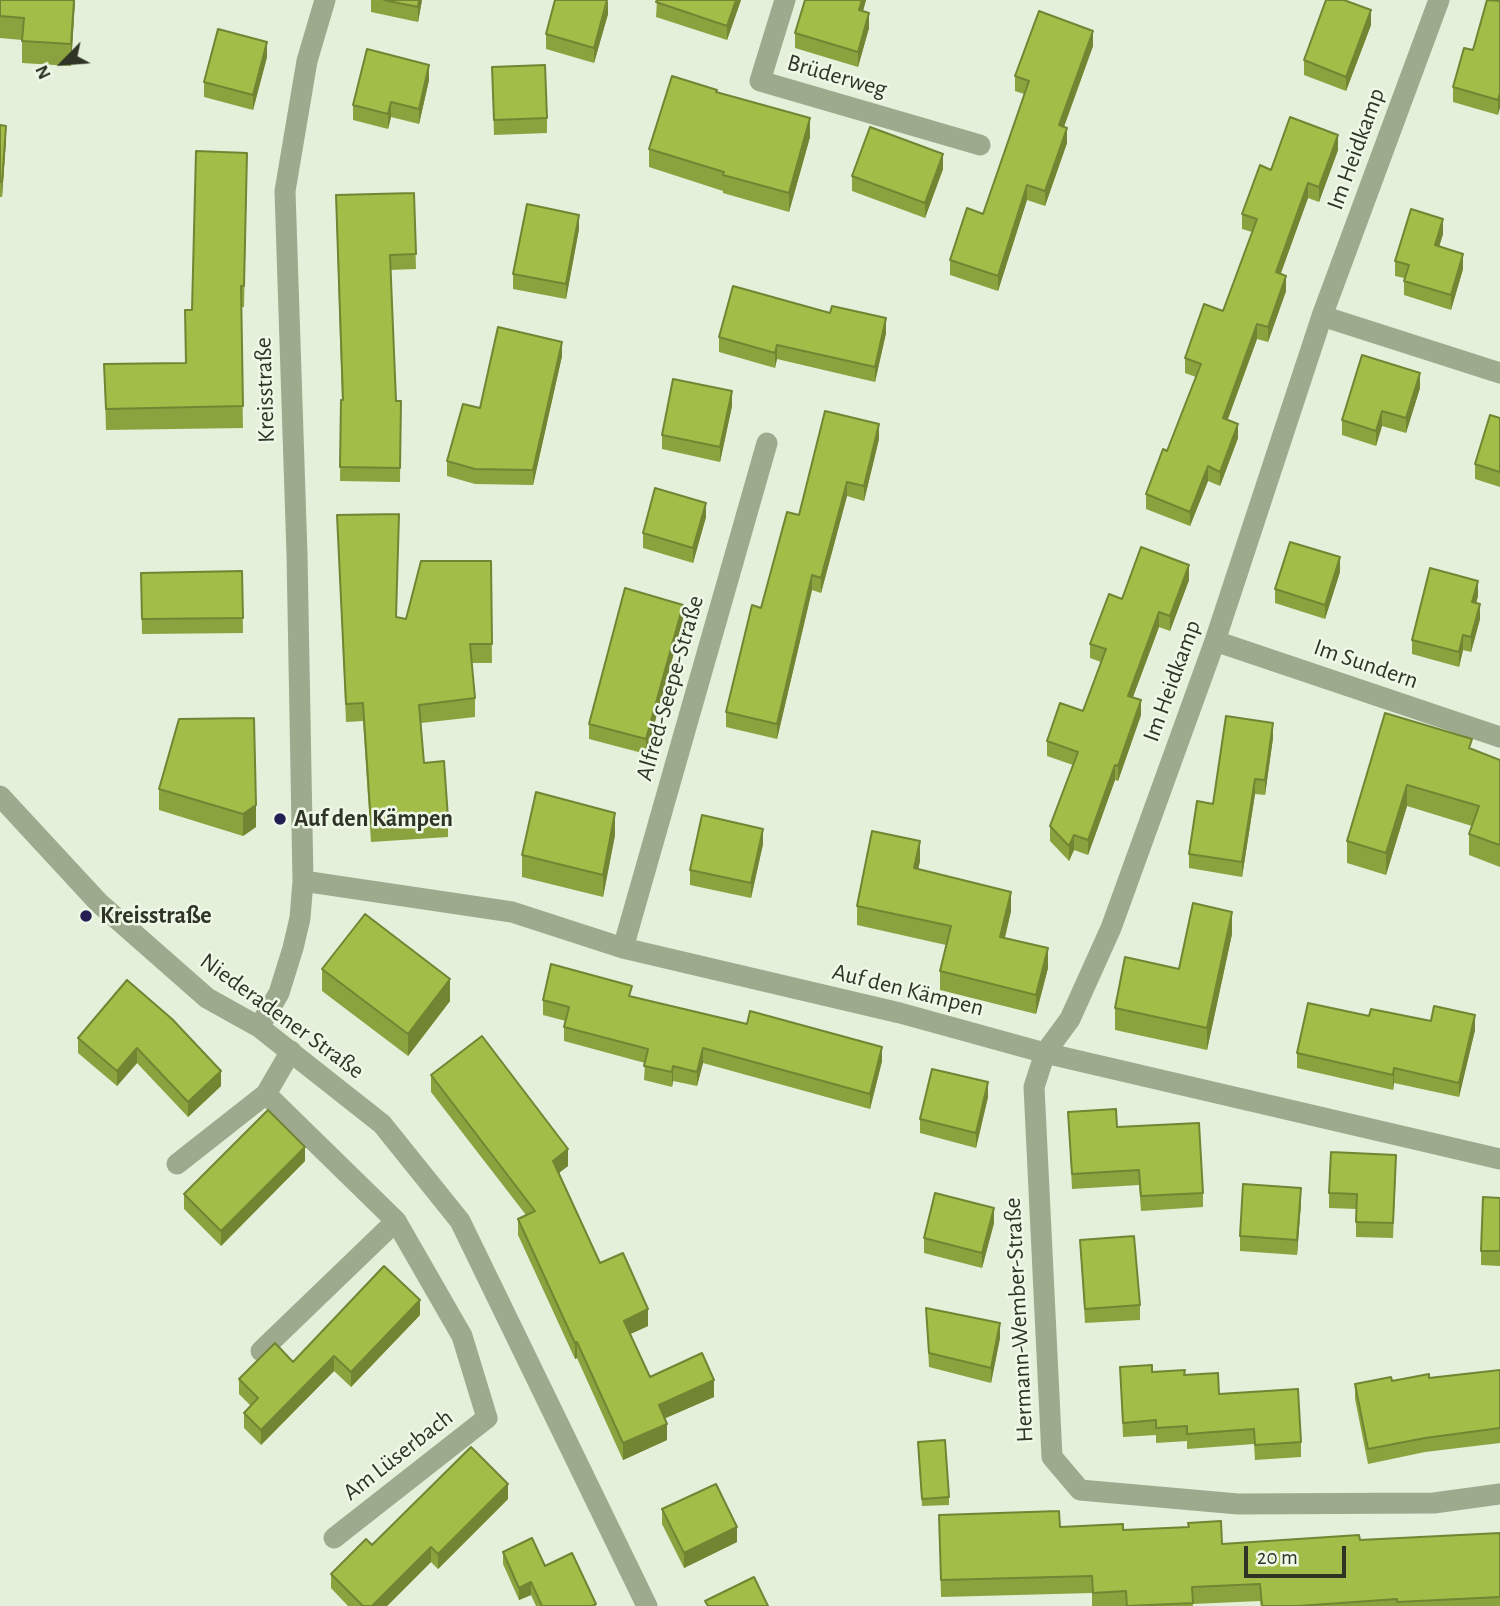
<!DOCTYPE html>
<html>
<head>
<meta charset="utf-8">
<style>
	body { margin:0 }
	#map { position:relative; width:1500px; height:1606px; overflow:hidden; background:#e4f0da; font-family:"Alegreya Sans",sans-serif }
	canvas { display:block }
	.north { position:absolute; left:28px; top:28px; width:70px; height:70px; -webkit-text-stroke:5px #eef8e6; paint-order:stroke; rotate:245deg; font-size:19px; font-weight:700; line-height:28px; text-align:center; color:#303427 }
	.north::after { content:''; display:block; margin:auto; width:24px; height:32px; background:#303427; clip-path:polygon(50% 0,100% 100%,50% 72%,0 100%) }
	.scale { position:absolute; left:1244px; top:1546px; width:102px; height:32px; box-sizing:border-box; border:4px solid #303427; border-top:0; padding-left:9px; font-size:21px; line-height:24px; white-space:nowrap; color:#303427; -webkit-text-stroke:5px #eef8e6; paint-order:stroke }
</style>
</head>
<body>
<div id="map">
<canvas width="1500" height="1606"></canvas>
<div class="north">N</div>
<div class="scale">20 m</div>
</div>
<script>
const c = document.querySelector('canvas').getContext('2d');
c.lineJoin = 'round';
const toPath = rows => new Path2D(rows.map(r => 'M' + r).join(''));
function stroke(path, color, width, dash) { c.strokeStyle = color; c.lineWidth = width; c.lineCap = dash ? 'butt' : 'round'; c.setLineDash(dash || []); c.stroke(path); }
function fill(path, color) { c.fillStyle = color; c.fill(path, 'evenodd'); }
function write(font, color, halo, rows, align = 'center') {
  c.font = font + ' "Alegreya Sans",sans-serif'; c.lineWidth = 5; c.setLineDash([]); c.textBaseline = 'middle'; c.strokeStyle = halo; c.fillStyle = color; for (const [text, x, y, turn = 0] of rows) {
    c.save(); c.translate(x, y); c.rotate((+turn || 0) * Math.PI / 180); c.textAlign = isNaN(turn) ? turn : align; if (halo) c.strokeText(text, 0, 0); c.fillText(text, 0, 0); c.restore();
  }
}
stroke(toPath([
	[785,0,760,81,980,145],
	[1439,0,1322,316,1215,641,1111,928,1070,1019,1045,1053,1034,1087,1052,1457,1080,1490,1238,1504,1434,1503,1500,1494],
	[1322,316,1500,373],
	[1215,641,1500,737],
	[0,796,99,903,207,998,259,1027,382,1124,460,1221,647,1606],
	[303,881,512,912,623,948,900,1013,1045,1053,1500,1159],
	[623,948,767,443],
	[259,1027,279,993,293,948,300,918,303,881,297,554,285,191,307,61,325,0],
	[177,1164,266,1094,291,1051],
	[261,1351,396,1221,266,1094],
	[334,1538,487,1418,462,1336,396,1221]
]), '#9daa8d', 21);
fill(toPath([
	[0,0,75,0,71,66,22,63,22,40,0,38],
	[371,0,422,0,418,22,371,12],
	[657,0,741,0,727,40,656,17],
	[805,0,866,0,863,11,869,28,858,67,795,48,795,33],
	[1500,1,1498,115,1453,102,1453,87],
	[608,14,594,63,546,49,546,34],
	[1371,25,1346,91,1304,75,1304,60],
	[1093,46,1064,127,1067,143,1045,206,1027,200,998,291,950,275,950,260,983,214,1024,94,1015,91,1015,76],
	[267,57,253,110,204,97,204,82],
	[492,67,547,118,547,133,494,135],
	[429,80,419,124,391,117,388,129,353,120,353,105],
	[0,125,6,140,2,197,0,197],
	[810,137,789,212,723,193,723,191,649,167,649,149],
	[1338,150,1319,202,1308,198,1280,274,1286,291,1268,342,1257,339,1228,419,1238,438,1220,486,1208,481,1190,526,1146,509,1146,494,1167,451,1196,377,1185,373,1185,358,1223,311,1252,232,1242,229,1242,214,1271,170],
	[943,169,925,218,852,191,852,176],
	[247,174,244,307,241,307,243,428,106,430,104,364,185,363,192,310],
	[414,193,416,269,390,270,396,401,401,401,400,482,340,481,341,400,342,400,336,210],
	[579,229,566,299,513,289,513,274],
	[1443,234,1439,247,1463,269,1451,310,1404,295,1404,278,1395,276,1395,261],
	[886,333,875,382,777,359,775,368,719,352,719,337],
	[562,356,533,485,475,484,447,476,447,461,480,408],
	[1420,388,1406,433,1382,426,1376,446,1342,435,1342,420],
	[732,406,720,462,662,449,662,435],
	[1500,418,1500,487,1475,479,1475,464],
	[879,439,864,501,847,496,821,593,812,590,777,739,726,727,726,712,761,608,799,515],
	[337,515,397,617,406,619,491,561,492,663,472,663,475,698,475,717,421,723,424,763,448,818,448,837,371,842,363,721,346,722],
	[706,517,693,563,643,548,643,533],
	[242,571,243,633,142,634,141,573],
	[1340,572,1325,619,1275,603,1275,589],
	[1189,580,1170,631,1159,627,1133,697,1141,715,1118,781,1115,780,1088,855,1074,850,1069,861,1050,841,1050,826,1073,765,1047,756,1047,741,1083,711,1101,662,1090,658,1090,644,1122,599],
	[1478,596,1476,603,1480,619,1471,652,1463,650,1459,667,1412,654,1412,640],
	[683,620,646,754,589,739,589,724],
	[1385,713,1472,749,1500,760,1500,867,1469,855,1469,834,1472,826,1407,806,1386,875,1347,863,1347,841],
	[1273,738,1265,795,1255,794,1242,877,1189,868,1189,854,1213,804],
	[159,789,256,805,256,827,243,836,159,810],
	[615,835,603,897,522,877,522,855],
	[763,844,751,898,690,885,690,870],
	[920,861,918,869,1011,911,1005,938,1048,968,1036,1014,940,990,940,971,946,945,857,925,857,906],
	[1232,934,1207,1050,1115,1030,1115,1008,1179,969],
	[322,969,450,1001,408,1056,322,991],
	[127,980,221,1086,188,1117,137,1063,117,1086,78,1053,78,1038],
	[632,997,882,1061,870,1109,703,1063,697,1086,673,1081,672,1087,644,1080,645,1063,564,1041,564,1027,566,1021,543,1015,543,1000],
	[1369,1016,1431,1021,1475,1030,1459,1097,1394,1083,1393,1090,1297,1068,1297,1053],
	[431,1075,568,1166,559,1173,600,1263,648,1326,630,1334,650,1377,714,1397,665,1418,667,1440,623,1460,577,1358,575,1359,518,1235,518,1219,526,1215,431,1092],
	[988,1097,976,1148,920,1133,920,1119],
	[1068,1112,1117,1127,1203,1193,1203,1207,1141,1211,1139,1185,1072,1189],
	[305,1161,221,1246,184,1209,184,1194],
	[1396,1170,1393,1238,1356,1237,1356,1209,1329,1208,1329,1193],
	[1500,1198,1500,1266,1481,1265,1481,1251],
	[1301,1203,1297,1255,1240,1251,1240,1236],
	[994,1223,982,1268,924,1253,924,1238],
	[1080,1240,1140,1305,1140,1320,1085,1323],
	[926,1308,1000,1338,991,1383,929,1367],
	[420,1315,351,1387,334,1371,261,1445,244,1428,244,1413,251,1406,239,1394,239,1379,293,1362],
	[1120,1367,1185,1375,1301,1442,1301,1457,1255,1460,1254,1444,1187,1449,1187,1441,1156,1443,1156,1435,1123,1437],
	[1500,1370,1500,1443,1425,1452,1368,1464,1355,1399,1355,1384,1429,1378],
	[918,1449,949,1497,949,1505,922,1506],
	[508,1499,438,1569,431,1562,387,1606,348,1606,331,1588,331,1574,372,1545],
	[662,1509,737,1542,684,1568,662,1524],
	[939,1515,1060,1527,1123,1530,1222,1544,1360,1540,1500,1533,1500,1606,1261,1606,1260,1601,1193,1604,1193,1606,1092,1606,1092,1593,941,1597],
	[503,1552,545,1566,596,1606,536,1606,531,1595,519,1600,503,1564]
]), '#8ba33f');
fill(toPath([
	[74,0,75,0,71,66,71,44],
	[419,0,422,0,418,22,418,7],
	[608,0,608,14,594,63,594,48],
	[736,0,741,0,727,40,727,26],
	[862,0,866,0,859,25,859,10],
	[1371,10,1371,25,1346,91,1346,77],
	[869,13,869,28,858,67,858,52],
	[1093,31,1093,46,1059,140,1059,125],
	[267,42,267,57,253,110,253,95],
	[429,65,429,80,419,124,419,109],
	[1500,93,1500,108,1498,115,1498,100],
	[391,102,391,117,388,129,388,114],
	[810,118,810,137,789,212,789,193],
	[6,126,6,140,2,197,2,182],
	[1067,128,1067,143,1045,206,1045,191],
	[1338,135,1338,150,1319,202,1319,187],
	[943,154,943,169,925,218,925,203],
	[1308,183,1308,198,1276,287,1276,272],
	[1027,185,1027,200,998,291,998,276],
	[579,215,579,229,566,299,566,284],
	[1443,219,1443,234,1435,260,1435,245],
	[1463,254,1463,269,1451,310,1451,295],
	[1286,276,1286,291,1268,342,1268,327],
	[886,318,886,333,875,382,875,367],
	[1257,324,1257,339,1223,432,1223,418],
	[562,342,562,356,533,485,533,470],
	[777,345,777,359,775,368,775,353],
	[1420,373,1420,388,1406,433,1406,418],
	[732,391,732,406,720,462,720,447],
	[1382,411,1382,426,1376,446,1376,431],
	[879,424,879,439,864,501,864,486],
	[1238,424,1238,438,1220,486,1220,472],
	[1208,466,1208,481,1190,526,1190,512],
	[847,482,847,496,821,593,821,578],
	[706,503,706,517,693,563,693,548],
	[1340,557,1340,572,1325,619,1325,605],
	[1189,565,1189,580,1170,631,1170,616],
	[812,575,812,590,777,739,777,724],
	[1478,581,1478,596,1472,617,1472,602],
	[1480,604,1480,619,1471,652,1471,637],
	[683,605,683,620,646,754,646,739],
	[1159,612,1159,627,1128,710,1128,696],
	[1463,635,1463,650,1459,667,1459,652],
	[1141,700,1141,715,1118,781,1118,766],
	[1273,723,1273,738,1265,795,1265,780],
	[1115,765,1115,780,1088,855,1088,840],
	[1255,779,1255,794,1242,877,1242,862],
	[1407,785,1407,806,1386,875,1386,853],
	[256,805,256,827,243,836,243,814],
	[615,813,615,835,603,897,603,875],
	[763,829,763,844,751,898,751,883],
	[1074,835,1074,850,1069,861,1069,846],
	[920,841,920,861,914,887,914,868],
	[1011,892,1011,911,1000,956,1000,937],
	[1232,912,1232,934,1207,1050,1207,1028],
	[1048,948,1048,968,1036,1014,1036,995],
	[450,979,450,1001,408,1056,408,1034],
	[1475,1015,1475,1030,1459,1097,1459,1083],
	[882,1047,882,1061,870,1109,870,1094],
	[137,1048,137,1063,117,1086,117,1071],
	[703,1048,703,1063,697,1086,697,1072],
	[673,1066,673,1081,672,1087,672,1072],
	[1394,1068,1394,1083,1393,1090,1393,1075],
	[221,1071,221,1086,188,1117,188,1102],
	[988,1082,988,1097,976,1148,976,1133],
	[305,1147,305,1161,221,1246,221,1231],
	[568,1149,568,1166,553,1177,553,1161],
	[1301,1188,1301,1203,1297,1255,1297,1240],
	[994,1208,994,1223,982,1268,982,1253],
	[420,1300,420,1315,351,1387,351,1372],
	[648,1309,648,1326,624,1337,624,1321],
	[1000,1323,1000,1338,991,1383,991,1368],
	[577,1342,577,1358,575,1359,575,1343],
	[334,1356,334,1371,261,1445,261,1430],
	[714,1380,714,1397,659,1421,659,1405],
	[667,1424,667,1440,623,1460,623,1443],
	[508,1484,508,1499,438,1569,438,1554],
	[737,1527,737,1542,684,1568,684,1553],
	[431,1547,431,1562,387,1606,372,1606],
	[531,1582,531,1595,519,1600,519,1588]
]), '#718533');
const building = toPath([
	[0,0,74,0,71,44,22,41,24,18,0,16,0,0],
	[384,0,419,0,418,7,384,0],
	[555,0,607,0,594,48,546,34,555,0],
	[657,0,736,0,727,26,656,2,657,0],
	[805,0,862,0,859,10,869,13,858,52,795,33,805,0],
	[1326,0,1344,0,1371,10,1346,77,1304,60,1326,0],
	[1487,0,1500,1,1500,93,1498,100,1453,87,1464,48,1473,50,1487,0],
	[1039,11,1093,31,1059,125,1067,128,1045,191,1027,185,998,276,950,260,967,208,983,214,1029,81,1015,76,1039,11],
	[218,29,267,42,253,95,204,82,218,29],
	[367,49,429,65,419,109,391,102,388,114,353,105,367,49],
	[545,65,547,118,494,120,492,67,545,65],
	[672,76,717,90,716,92,810,118,789,193,723,175,724,172,649,149,672,76],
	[1290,117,1338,135,1319,187,1308,183,1276,272,1286,276,1268,327,1257,324,1223,418,1238,424,1220,472,1208,466,1190,512,1146,494,1163,449,1167,451,1201,364,1185,358,1204,304,1223,311,1257,219,1242,214,1260,165,1271,170,1290,117],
	[0,125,6,126,2,182,0,182,0,125],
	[870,127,943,154,925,203,852,176,870,127],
	[196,151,247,153,244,286,241,286,243,406,106,409,104,364,186,363,185,310,192,310,196,151],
	[414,193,416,254,390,255,396,401,401,401,400,468,340,467,341,400,343,400,336,195,414,193],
	[527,204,579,215,566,284,513,274,527,204],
	[1411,209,1443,219,1435,245,1463,254,1451,295,1404,281,1409,265,1395,261,1411,209],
	[733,286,830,313,832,306,886,318,875,367,777,345,775,353,719,337,733,286],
	[498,327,562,342,533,470,475,469,447,461,463,404,480,408,498,327],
	[1362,355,1420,373,1406,418,1382,411,1376,431,1342,420,1362,355],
	[673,379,732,391,720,447,662,435,673,379],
	[825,411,879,424,864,486,847,482,821,578,812,575,777,724,726,712,752,605,761,608,787,512,799,515,825,411],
	[1490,415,1500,418,1500,472,1475,464,1490,415],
	[655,488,706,503,693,548,643,533,655,488],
	[399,514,396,617,406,619,421,561,491,561,492,644,470,644,475,698,419,705,424,763,444,761,448,818,371,824,363,703,346,704,337,515,399,514],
	[1290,542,1340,557,1325,605,1275,589,1290,542],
	[1141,547,1189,565,1170,616,1159,612,1128,696,1141,700,1118,766,1115,765,1088,840,1074,835,1069,846,1050,826,1078,752,1047,741,1060,703,1083,711,1106,649,1090,644,1109,594,1122,599,1141,547],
	[1430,568,1478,581,1472,602,1480,604,1471,637,1463,635,1459,652,1412,640,1430,568],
	[242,571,243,618,142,619,141,573,242,571],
	[625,588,683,605,646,739,589,724,625,588],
	[1385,713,1472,739,1469,748,1500,760,1500,845,1469,834,1479,806,1407,785,1386,853,1347,841,1385,713],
	[1226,716,1273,723,1265,780,1255,779,1242,862,1189,854,1197,801,1213,804,1226,716],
	[254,718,256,805,243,814,159,789,179,719,254,718],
	[536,792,615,813,603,875,522,855,536,792],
	[702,815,763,829,751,883,690,870,702,815],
	[872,831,920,841,914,868,1011,892,1000,937,1048,948,1036,995,940,971,951,926,857,906,872,831],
	[1193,903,1232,912,1207,1028,1115,1008,1125,957,1179,969,1193,903],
	[365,914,450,979,408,1034,322,969,365,914],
	[551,964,632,986,629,996,747,1024,750,1011,882,1047,870,1094,703,1048,697,1072,673,1066,672,1072,644,1066,648,1049,564,1027,569,1007,543,1000,551,964],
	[127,980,172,1019,221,1071,188,1102,137,1048,117,1071,78,1038,127,980],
	[1308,1003,1369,1016,1371,1009,1431,1021,1434,1006,1475,1015,1459,1083,1394,1068,1393,1075,1297,1053,1308,1003],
	[482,1036,568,1149,553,1161,600,1263,623,1253,648,1309,624,1321,650,1377,702,1353,714,1380,659,1405,667,1424,623,1443,577,1342,575,1343,518,1219,535,1211,431,1075,482,1036],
	[932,1069,988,1082,976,1133,920,1119,932,1069],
	[1116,1109,1117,1127,1199,1123,1203,1193,1141,1196,1139,1170,1072,1174,1068,1112,1116,1109],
	[268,1110,305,1147,221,1231,184,1194,268,1110],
	[1331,1152,1396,1155,1393,1223,1356,1222,1357,1194,1329,1193,1331,1152],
	[1243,1184,1301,1188,1297,1240,1240,1236,1243,1184],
	[935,1193,994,1208,982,1253,924,1238,935,1193],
	[1483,1197,1500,1198,1500,1251,1481,1251,1483,1197],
	[1134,1236,1140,1305,1085,1309,1080,1240,1134,1236],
	[384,1266,420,1300,351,1372,334,1356,261,1430,244,1413,258,1398,239,1379,275,1343,293,1362,384,1266],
	[926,1308,1000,1323,991,1368,929,1353,926,1308],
	[1152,1365,1152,1372,1185,1370,1184,1375,1218,1373,1219,1394,1298,1389,1301,1442,1255,1445,1254,1429,1187,1434,1187,1426,1156,1428,1156,1420,1123,1423,1120,1367,1152,1365],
	[1500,1370,1500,1428,1425,1438,1368,1449,1355,1384,1391,1377,1392,1381,1429,1374,1429,1378,1500,1370],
	[945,1440,949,1497,922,1499,918,1442,945,1440],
	[471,1447,508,1484,438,1554,431,1547,372,1606,363,1606,331,1574,366,1539,372,1545,471,1447],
	[716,1484,737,1527,684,1553,662,1509,716,1484],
	[1059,1511,1060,1527,1123,1524,1123,1530,1189,1527,1188,1523,1221,1521,1222,1544,1359,1535,1360,1540,1500,1533,1500,1597,1397,1602,1397,1599,1298,1606,1262,1606,1260,1584,1192,1587,1193,1603,1127,1606,1126,1591,1093,1593,1092,1576,941,1580,939,1515,1059,1511],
	[532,1538,545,1566,572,1553,596,1604,592,1606,542,1606,531,1582,519,1588,503,1552,532,1538],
	[754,1577,768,1606,708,1606,705,1601,754,1577]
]);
fill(building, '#a2be49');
stroke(building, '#718533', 2);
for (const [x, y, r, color] of [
	[280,819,7,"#231f52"],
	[86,916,7,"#231f52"]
]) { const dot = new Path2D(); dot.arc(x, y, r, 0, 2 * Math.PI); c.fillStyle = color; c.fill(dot); stroke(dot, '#eef8e6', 2.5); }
write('24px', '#303427', '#eef8e6', [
	["Brüderweg",837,76,16],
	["Im Heidkamp",1356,149,-70],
	["Kreisstraße",265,390,-92],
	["Im Sundern",1366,664,19],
	["Im Heidkamp",1172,681,-70],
	["Alfred-Seepe-Straße",670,688,-74],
	["Auf den Kämpen",908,990,14],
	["Niederadener Straße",282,1016,36],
	["Hermann-Wember-Straße",1019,1320,-93],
	["Am Lüserbach",398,1455,-38]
]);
write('bold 24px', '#303427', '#eef8e6', [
	["Auf den Kämpen",294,819],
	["Kreisstraße",100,916]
], 'left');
</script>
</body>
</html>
